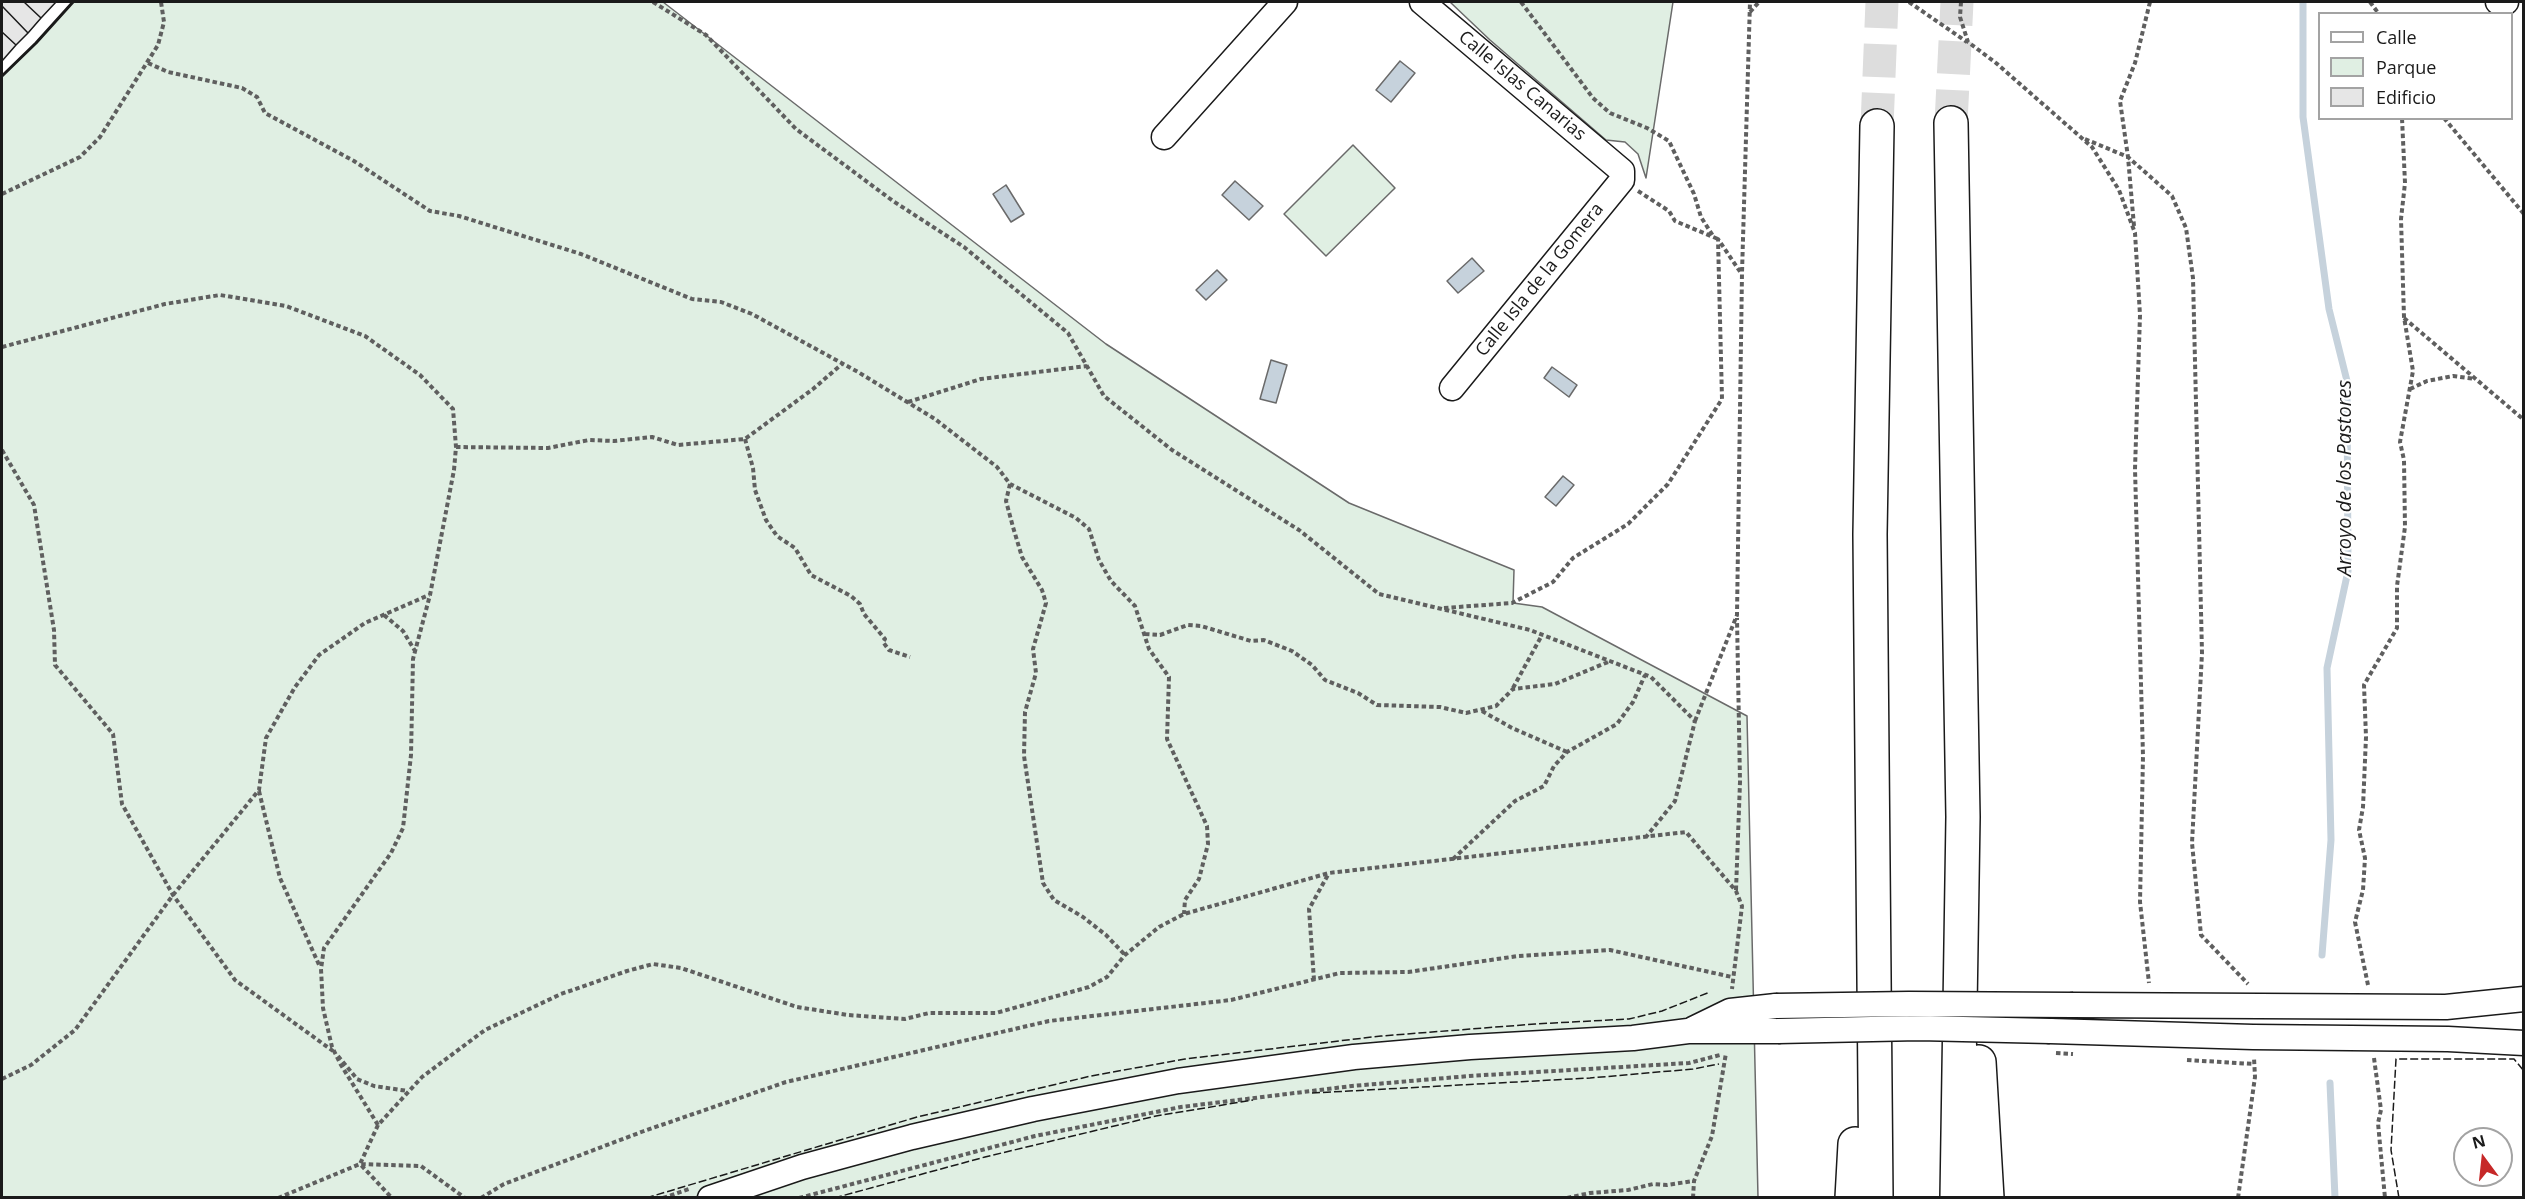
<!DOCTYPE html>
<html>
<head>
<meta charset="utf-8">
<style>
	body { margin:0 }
	#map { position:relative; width:2525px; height:1199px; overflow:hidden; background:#fff; font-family:"Open Sans",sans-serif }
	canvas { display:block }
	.frame { position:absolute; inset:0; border:3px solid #1a1a1a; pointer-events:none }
	.legend { position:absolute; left:2318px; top:12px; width:195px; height:108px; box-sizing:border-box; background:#fff; border:2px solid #a3a3a3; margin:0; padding:8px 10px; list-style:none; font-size:18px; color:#1a1a1a }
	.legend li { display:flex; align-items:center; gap:12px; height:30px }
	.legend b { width:30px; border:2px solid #a3a3a3 }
	.north { position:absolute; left:2453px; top:1127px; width:60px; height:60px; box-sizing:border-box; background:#fff; border:2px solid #a3a3a3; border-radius:50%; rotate:345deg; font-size:16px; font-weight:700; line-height:24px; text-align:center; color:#1a1a1a }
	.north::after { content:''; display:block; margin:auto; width:21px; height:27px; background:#c62828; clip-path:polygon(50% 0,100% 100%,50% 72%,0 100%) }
</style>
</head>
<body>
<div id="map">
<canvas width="2525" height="1199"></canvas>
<div class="frame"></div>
<ul class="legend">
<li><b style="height:8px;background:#fff"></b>Calle</li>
<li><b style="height:16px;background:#e0efe3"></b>Parque</li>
<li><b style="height:16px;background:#e6e6e6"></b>Edificio</li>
</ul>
<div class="north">N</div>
</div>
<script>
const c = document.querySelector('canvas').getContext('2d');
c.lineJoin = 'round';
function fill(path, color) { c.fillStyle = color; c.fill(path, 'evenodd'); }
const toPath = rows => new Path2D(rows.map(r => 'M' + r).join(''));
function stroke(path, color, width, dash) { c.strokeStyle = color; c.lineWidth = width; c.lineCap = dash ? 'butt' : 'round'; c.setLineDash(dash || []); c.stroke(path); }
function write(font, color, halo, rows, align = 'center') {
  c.font = font + ' "Open Sans",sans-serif'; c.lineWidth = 4.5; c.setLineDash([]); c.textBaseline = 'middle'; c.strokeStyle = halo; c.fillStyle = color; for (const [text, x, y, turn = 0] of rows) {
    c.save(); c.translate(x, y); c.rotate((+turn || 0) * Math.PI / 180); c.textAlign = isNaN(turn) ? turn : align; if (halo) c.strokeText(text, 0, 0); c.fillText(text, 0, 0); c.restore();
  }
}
const green = toPath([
	[73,2,663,2,1106,344,1349,503,1514,570,1513,603,1542,607,1747,716,1758,1197,2,1197,2,76,36,43,73,2],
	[1450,2,1673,2,1646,178,1638,154,1625,142,1606,140,1490,40,1450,2],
	[1353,145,1395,188,1326,256,1284,214,1353,145]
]);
fill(green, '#e0efe3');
stroke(green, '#6a6a6a', 1.5);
const water = toPath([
	[1400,61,1415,73,1391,102,1376,90,1400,61],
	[1235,181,1263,206,1249,220,1222,195,1235,181],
	[1006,185,1024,214,1011,222,993,194,1006,185],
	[1472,258,1484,271,1458,293,1447,281,1472,258],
	[1217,270,1227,280,1206,300,1196,290,1217,270],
	[1271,360,1287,365,1276,403,1260,399,1271,360],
	[1552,367,1577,385,1569,397,1544,378,1552,367],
	[1563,476,1574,485,1556,506,1545,497,1563,476]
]);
fill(water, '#c6d2dc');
stroke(water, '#6a6a6a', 1.5);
stroke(toPath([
	[2303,2,2303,117,2329,309,2347,381,2348,571,2327,668,2331,840,2322,955],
	[2330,1083,2335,1198]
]), '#c6d2dc', 7);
const building = toPath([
	[2,2,24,2,41,18,28,33,2,6,2,2],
	[24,2,56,2,41,18,24,2],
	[2,6,28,33,16,45,2,32,2,6],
	[2,32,16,45,2,61,2,32]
]);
fill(building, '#e6e6e6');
stroke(building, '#1a1a1a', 1.5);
stroke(toPath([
	[1951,123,1957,2],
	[1877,126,1882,2]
]), '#ddd', 33, [33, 16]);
const minor = toPath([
	[1422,2,1622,171,1622,180,1452,388],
	[2498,2,2506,2],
	[1164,137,1285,2],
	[2073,1005,2446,1007,2524,999],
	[1693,1029,1730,1011,1776,1006],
	[2050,1031,2253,1037,2448,1039,2524,1043],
	[710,1198,802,1167,912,1137,1033,1109,1178,1081,1354,1057,1470,1047,1633,1038,1688,1031,1778,1031]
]);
const highway = toPath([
	[1951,123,1963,817,1957,1198],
	[1979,1062,1987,1198],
	[1852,1198,1855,1144],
	[1876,1198,1870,534,1877,126]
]);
stroke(minor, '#1a1a1a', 27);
stroke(highway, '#1a1a1a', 36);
stroke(toPath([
	[653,2,706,35,796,129,893,201,964,247,1068,333,1104,396,1172,450,1299,530,1379,594,1530,630,1651,677,1695,721,1675,801,1646,837],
	[1521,2,1593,98,1610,113,1647,128,1669,141,1694,194,1701,217,1713,236],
	[1909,2,1967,42],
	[1961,2,1960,17,1968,42,1996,63,2092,147,2119,190,2135,233,2140,315,2135,469,2143,756,2140,902,2149,983],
	[2370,2,2379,14],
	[1750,12,1759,2],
	[148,63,168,72,242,88,257,97,265,113,354,161,430,211,459,216,581,254,692,299,721,302,752,314,858,372,935,419,997,467,1010,484,1076,518,1089,529,1099,560,1111,581,1135,606,1149,649,1169,677,1167,739,1207,826,1208,844,1199,879,1185,900,1184,914],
	[2444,118,2524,214],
	[2085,139,2128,157,2172,196,2186,228,2193,278,2202,653,2192,843,2201,935,2248,984],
	[1638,191,1669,211,1675,221,1718,239],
	[2,194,80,157,100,137,158,45,164,22,161,2],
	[2134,226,2128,157,2120,101,2135,63,2150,2],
	[2404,318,2524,420],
	[2,347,165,304,220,295,286,306,365,336,420,375,453,409,456,447,454,470,430,595,413,659,411,755,403,828,391,853,324,948,321,969,323,1008,332,1047,341,1065,378,1125,422,1077,485,1030,561,994,627,971,653,964,681,968,797,1007,848,1015,905,1019,929,1013,996,1013,1089,987,1107,977,1125,955,1159,927,1184,914,1329,873,1686,832,1736,891,1742,906,1732,989],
	[2410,389,2427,381,2453,376,2475,379],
	[908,402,981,379,1087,366],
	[745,439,753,468,755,490,766,520,777,536,795,548,811,575,851,596,860,604,864,614,885,639,883,642,889,650,910,657],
	[456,447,548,448,589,440,614,441,652,437,678,445,745,439,813,389,842,364],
	[2,450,34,505,54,630,55,665,113,734,122,804,173,895,235,980,333,1051],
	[1010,484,1006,501,1013,527,1022,557,1042,590,1046,603,1033,649,1036,673,1025,712,1024,756,1043,883,1054,900,1083,917,1106,935,1125,955],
	[1444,608,1512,603,1553,582,1573,558,1628,524,1668,484,1722,399,1718,239,1741,273],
	[384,615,403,631,415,651],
	[1145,634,1160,635,1188,625,1201,626,1251,641,1264,640,1292,651,1312,665,1325,680,1358,693,1377,705,1440,707,1466,713,1496,706,1513,689,1555,684,1608,662],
	[1513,688,1542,635],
	[1482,711,1512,728,1567,752],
	[1695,721,1737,615,1742,273,1750,2],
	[259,791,280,878,320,967],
	[1453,859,1515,801,1544,786,1554,766,1567,752,1617,724,1633,702,1645,675],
	[1736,890,1740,782,1737,618],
	[1314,980,1309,909,1329,873],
	[2368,985,2355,922,2363,890,2365,858,2359,830,2363,807,2366,737,2364,685,2397,628,2397,586,2405,527,2404,460,2400,442,2413,371,2404,317,2401,219,2405,183,2402,118],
	[338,1056,357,1079,374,1086,408,1091],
	[2374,1058,2381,1110,2378,1123,2385,1198],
	[2187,1060,2254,1064],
	[2,1079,31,1065,75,1030,173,895,259,790,266,738,295,687,319,655,365,623,429,595],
	[378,1125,360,1164,392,1198],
	[278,1198,360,1164,421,1166,465,1198],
	[481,1198,504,1184,644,1131,786,1082,1049,1021,1231,1000,1340,973,1408,972,1518,956,1610,950,1732,977],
	[663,1198,689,1189],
	[799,1198,1035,1136,1181,1107,1352,1086,1469,1076,1689,1063,1720,1055],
	[1567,1198,1590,1193,1628,1190,1653,1184,1667,1185,1693,1181],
	[1693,1198,1694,1181,1712,1136,1726,1053],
	[2238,1198,2255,1077,2254,1058]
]), '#5f5f5f', 4, [4.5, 3]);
stroke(minor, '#fff', 24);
stroke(highway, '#fff', 33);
const minorBridge = toPath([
	[1776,1006,1909,1004,2073,1005],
	[1778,1031,1919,1028,2050,1031]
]);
stroke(minorBridge, '#1a1a1a', 27, []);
stroke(toPath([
	[2056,1053,2073,1054]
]), '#5f5f5f', 4, [4.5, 3]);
stroke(minorBridge, '#fff', 24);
stroke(toPath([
	[1312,1093,1590,1078,1693,1069,1719,1064],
	[646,1198,917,1117,1091,1076,1185,1059,1381,1036,1535,1024,1629,1019,1662,1011,1710,992],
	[834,1198,985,1157,1156,1116,1253,1100],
	[2399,1198,2391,1150,2396,1059,2514,1059,2524,1071]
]), '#1a1a1a', 1.5, [8, 3]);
stroke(toPath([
	[2,76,36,43,73,2]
]), '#1a1a1a', 3);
write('18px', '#1a1a1a', '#fff', [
	["Calle Islas Canarias",1522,86,40],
	["Calle Isla de la Gomera",1540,280,-51]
]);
write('italic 20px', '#1a1a1a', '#fff', [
	["Arroyo de los Pastores",2345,478,-90]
]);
</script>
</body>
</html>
